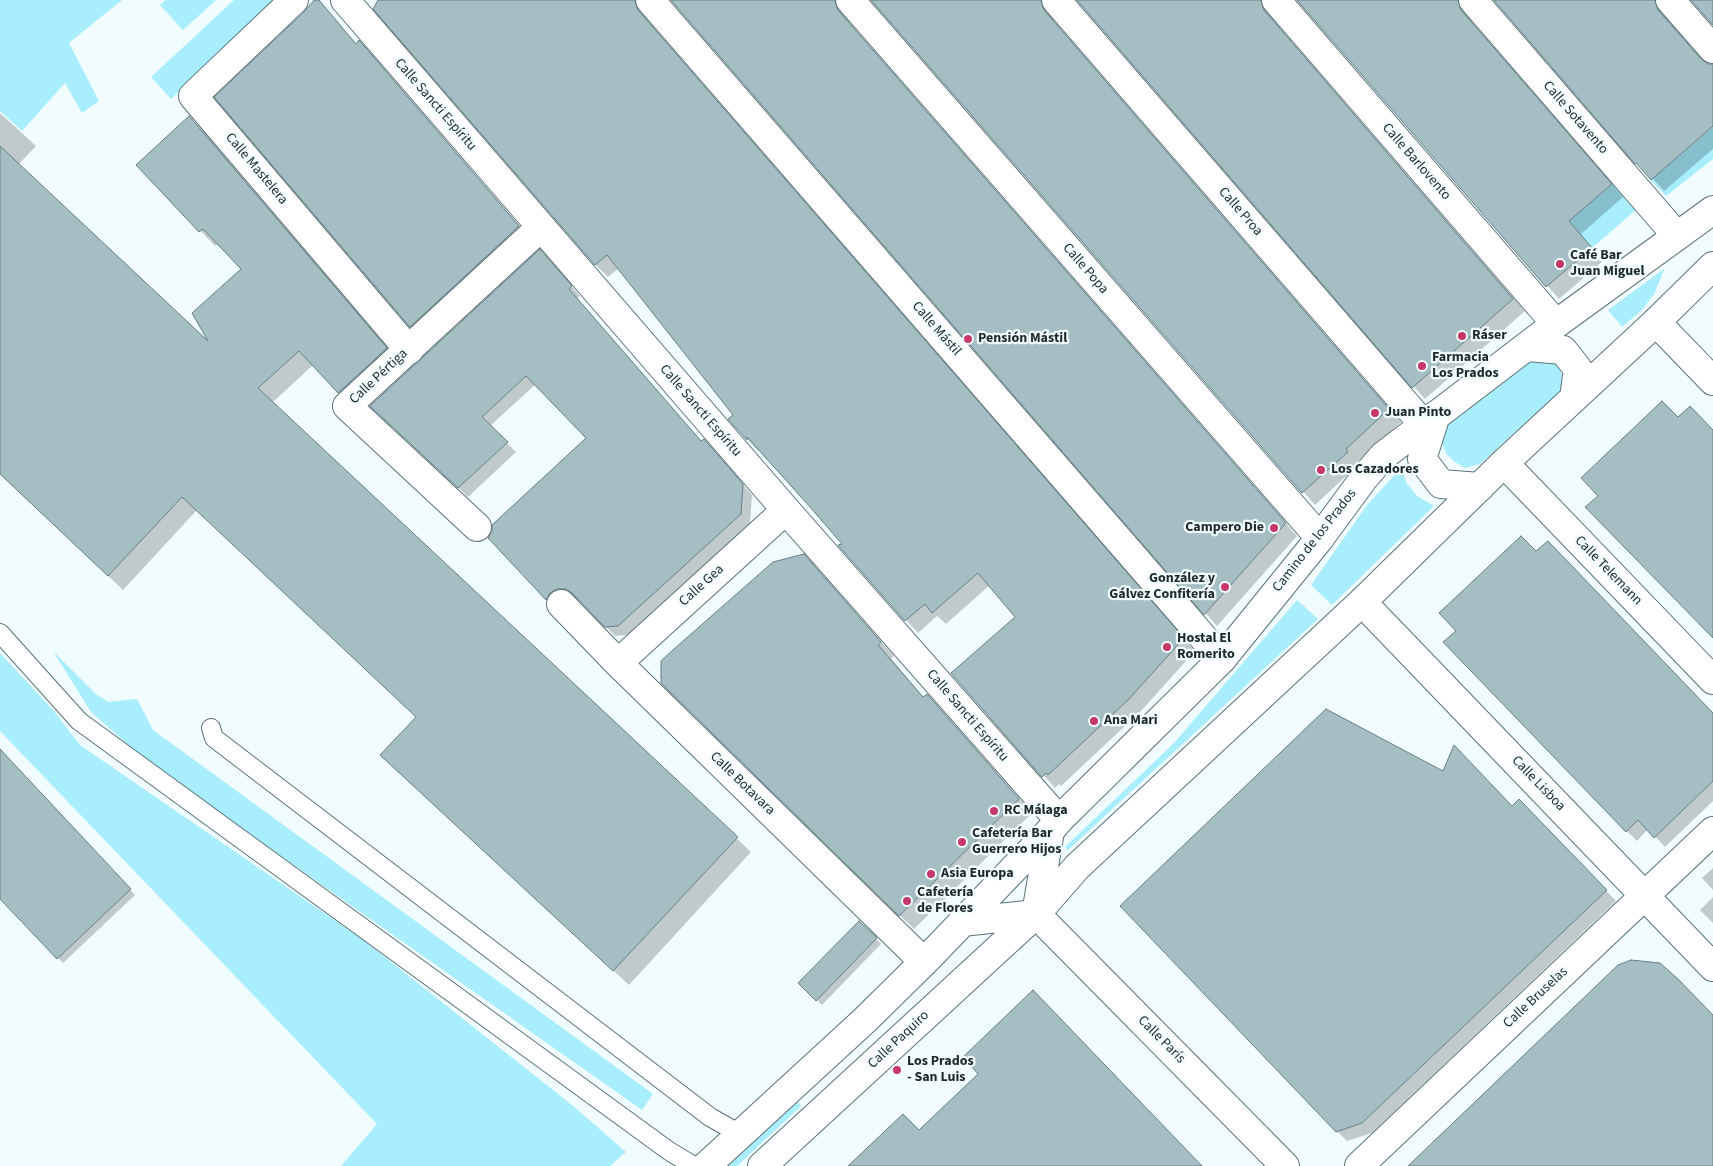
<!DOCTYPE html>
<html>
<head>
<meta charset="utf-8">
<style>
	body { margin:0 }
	canvas { display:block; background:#f1fcfe }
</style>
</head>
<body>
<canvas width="1713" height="1166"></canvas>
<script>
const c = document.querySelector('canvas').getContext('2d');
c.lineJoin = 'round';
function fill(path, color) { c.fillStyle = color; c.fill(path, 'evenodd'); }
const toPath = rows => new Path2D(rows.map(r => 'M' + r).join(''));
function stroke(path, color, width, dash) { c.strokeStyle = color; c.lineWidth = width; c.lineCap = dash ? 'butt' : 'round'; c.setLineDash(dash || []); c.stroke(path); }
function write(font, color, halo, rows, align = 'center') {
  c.font = font + ' "Source Sans 3",sans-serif'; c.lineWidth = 4.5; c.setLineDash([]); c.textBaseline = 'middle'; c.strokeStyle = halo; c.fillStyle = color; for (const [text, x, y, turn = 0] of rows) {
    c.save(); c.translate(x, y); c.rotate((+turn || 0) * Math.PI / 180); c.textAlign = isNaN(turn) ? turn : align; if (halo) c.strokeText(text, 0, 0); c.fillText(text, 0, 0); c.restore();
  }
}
fill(toPath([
	[0,0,122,0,69,43,99,101,82,113,65,83,22,131,0,111],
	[165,0,216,0,183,30,160,5],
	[234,0,274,0,171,99,151,77],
	[1713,127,1713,159,1666,196,1651,180],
	[1614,183,1637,209,1592,248,1569,221],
	[1665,268,1654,294,1642,310,1622,327,1608,310],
	[1538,361,1548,361,1558,365,1562,376,1561,390,1480,464,1465,468,1455,462,1447,455,1442,444,1443,434,1446,424,1528,363],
	[1402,467,1406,482,1417,496,1434,506,1332,605,1311,585,1367,505],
	[1297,600,1318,619,1068,850,1065,847,1174,743],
	[53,651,96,694,108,702,137,699,153,730,653,1094,642,1110,150,764,91,712],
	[0,653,53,710,80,745,362,939,572,1105,626,1152,610,1166,341,1166,377,1124,0,731],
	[795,1099,801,1106,737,1166,722,1166]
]), '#a8eefe');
fill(toPath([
	[316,0,329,12,357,45,359,42,371,54,531,239,423,338,411,326,306,12],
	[379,0,653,0,647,17,650,24,1195,651,1141,711,1061,786,1059,784,1055,788,952,673,1017,617,990,585,946,624,937,616,918,633,840,546,845,545,759,448,758,451,730,419,735,415,619,268,608,277,596,265,375,9],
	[672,0,852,0,847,17,850,24,1297,536,1217,626],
	[872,0,1058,0,1053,17,1056,24,1401,422,1357,462,1359,464,1315,505],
	[1078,0,1278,0,1273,17,1276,24,1525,311,1425,399],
	[1298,0,1475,0,1470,17,1473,24,1623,197,1581,234,1603,261,1559,299],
	[1495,0,1672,0,1667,17,1670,24,1713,72,1713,149,1664,191],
	[0,113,36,146,18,165,212,346,243,269,218,243,215,246,138,165,189,118,204,132,400,363,353,407,313,365,272,403,751,852,629,985,396,770,417,717,197,510,123,590,0,473],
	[549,260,580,296,577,298,702,442,713,450,752,495,750,524,627,635,615,636,582,602,576,598,566,598,556,608,490,538,588,439,536,384,490,426,516,452,468,497,381,415],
	[803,555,894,656,891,658,924,698,927,696,940,709,1032,813,914,929,662,682],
	[1713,714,1713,801,1665,847,1648,829,1637,841,1627,831],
	[0,751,135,895,63,963,0,897],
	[1512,808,1529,810,1616,901,1372,1133,1347,1141,1337,1131],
	[1713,868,1713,890,1702,878],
	[1713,897,1713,923,1700,910],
	[859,922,881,944,822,1005,800,983]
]), '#0003');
const building = toPath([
	[314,0,319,0,356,44,359,40,519,226,410,327,214,97,305,11,314,0],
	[378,0,635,0,638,10,1184,638,1129,699,1048,775,1046,773,1042,777,951,673,1015,617,999,598,978,573,932,613,925,604,905,621,838,545,842,544,810,507,747,437,747,440,728,419,733,415,607,255,595,265,373,9,378,0],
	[671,0,835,0,838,10,1286,523,1204,615,671,0],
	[871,0,1041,0,1044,10,1389,409,1346,449,1348,452,1302,493,871,0],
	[1077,0,1261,0,1264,10,1513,299,1412,388,1077,0],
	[1297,0,1458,0,1461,10,1612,184,1569,221,1592,248,1546,287,1297,0],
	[1494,0,1655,0,1658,10,1701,59,1708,64,1713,64,1713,126,1651,180,1636,163,1635,164,1494,0],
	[1691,0,1713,0,1713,25,1691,0],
	[189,116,387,348,338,393,299,351,258,388,738,837,613,971,380,755,416,717,182,497,108,576,0,474,0,146,208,341,192,313,241,269,203,229,199,232,136,165,189,116],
	[540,249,572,286,569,289,701,441,704,439,743,484,741,514,618,626,605,627,572,593,566,589,557,589,550,593,546,600,488,538,492,531,492,525,586,438,526,376,482,417,508,442,458,488,370,406,540,249],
	[1662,401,1678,417,1690,406,1713,430,1713,638,1585,507,1598,496,1581,478,1662,401],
	[1521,536,1536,551,1548,541,1713,713,1713,781,1654,838,1638,820,1626,832,1443,642,1456,631,1439,613,1521,536],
	[804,554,881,642,878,645,923,697,927,694,1019,799,899,916,661,683,661,661,674,649,773,562,804,554],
	[1326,709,1443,771,1454,745,1512,806,1519,799,1607,890,1362,1123,1336,1132,1120,906,1326,709],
	[0,749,131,889,57,959,0,899,0,749],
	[859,921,877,938,816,1001,798,983,859,921],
	[1631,960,1660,963,1678,979,1713,1015,1713,1166,1408,1166,1618,965,1631,960],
	[1033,990,1202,1166,848,1166,903,1114,919,1130,978,1074,963,1057,1033,990]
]);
fill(building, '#a4bec4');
stroke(building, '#677f85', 1);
const service = toPath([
	[0,633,79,721,669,1151,694,1166],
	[211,728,214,738,710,1117,740,1134]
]);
const minor = toPath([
	[294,0,193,96,409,350],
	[345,0,786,510,1059,820],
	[650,0,1222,659],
	[850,0,1320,538],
	[1056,0,1423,424],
	[1276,0,1556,324],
	[1473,0,1677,236],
	[1670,0,1713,49],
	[1656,322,1713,381],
	[1504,463,1713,680],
	[477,527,347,406,541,227],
	[1362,602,1713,967],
	[561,604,618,663,924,962],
	[618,663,786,510],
	[1359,1166,1713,831]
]);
const secondary = toPath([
	[1527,347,1563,350,1578,369,1574,398],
	[1436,415,1422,459,1441,484,1480,487],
	[1036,914,1285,1166],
	[1036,914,1050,831],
	[962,922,1036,914],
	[706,1166,865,1020,929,957,1050,831,1059,820,1222,659,1320,538,1364,478,1383,456,1556,324,1713,210],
	[762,1166,1036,914,1077,867,1362,602,1504,463,1656,322,1713,266]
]);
stroke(service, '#5a7278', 20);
stroke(minor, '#5a7278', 30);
stroke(secondary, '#5a7278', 30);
stroke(service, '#fff', 18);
stroke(minor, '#fff', 28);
stroke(secondary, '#fff', 28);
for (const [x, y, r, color] of [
	[1560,264,5,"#c53869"],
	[1462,336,5,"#c53869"],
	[968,339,5,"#c53869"],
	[1422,366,5,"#c53869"],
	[1375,413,5,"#c53869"],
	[1321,470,5,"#c53869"],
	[1274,528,5,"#c53869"],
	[1225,587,5,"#c53869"],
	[1167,647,5,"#c53869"],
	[1094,721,5,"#c53869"],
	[994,811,5,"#c53869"],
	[962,842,5,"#c53869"],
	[931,874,5,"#c53869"],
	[907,901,5,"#c53869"],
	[897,1070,5,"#c53869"]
]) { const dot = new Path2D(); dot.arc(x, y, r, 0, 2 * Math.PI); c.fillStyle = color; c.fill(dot); stroke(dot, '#f1fcfe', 2); }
write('14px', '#1e282a', '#f1fcfe', [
	["Calle Sancti Espíritu",435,105,49],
	["Calle Sotavento",1575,118,49],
	["Calle Barlovento",1416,162,49],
	["Calle Mastelera",256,169,50],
	["Calle Proa",1240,212,49],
	["Calle Popa",1085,269,49],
	["Calle Mástil",936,329,49],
	["Calle Pértiga",379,377,-43],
	["Calle Sancti Espíritu",700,411,49],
	["Camino de los Prados",1315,541,-52],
	["Calle Telemann",1608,571,46],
	["Calle Gea",702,586,-42],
	["Calle Sancti Espíritu",967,716,49],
	["Calle Botavara",742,784,44],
	["Calle Lisboa",1538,784,46],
	["Calle Bruselas",1536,998,-43],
	["Calle Paquiro",899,1040,-43],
	["Calle París",1161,1040,45]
]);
write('bold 14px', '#1e282a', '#f1fcfe', [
	["Café Bar",1570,256],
	["Juan Miguel",1570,272],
	["Ráser",1472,336],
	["Pensión Mástil",978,339],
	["Farmacia",1432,358],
	["Los Prados",1432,374],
	["Juan Pinto",1385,413],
	["Los Cazadores",1331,470],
	["Campero Die",1264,528,"right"],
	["González y",1215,579,"right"],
	["Gálvez Confitería",1215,595,"right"],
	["Hostal El",1177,639],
	["Romerito",1177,655],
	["Ana Mari",1104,721],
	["RC Málaga",1004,811],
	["Cafetería Bar",972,834],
	["Guerrero Hijos",972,850],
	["Asia Europa",941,874],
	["Cafetería",917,893],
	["de Flores",917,909],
	["Los Prados",907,1062],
	["- San Luis",907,1078]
], 'left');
</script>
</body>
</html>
